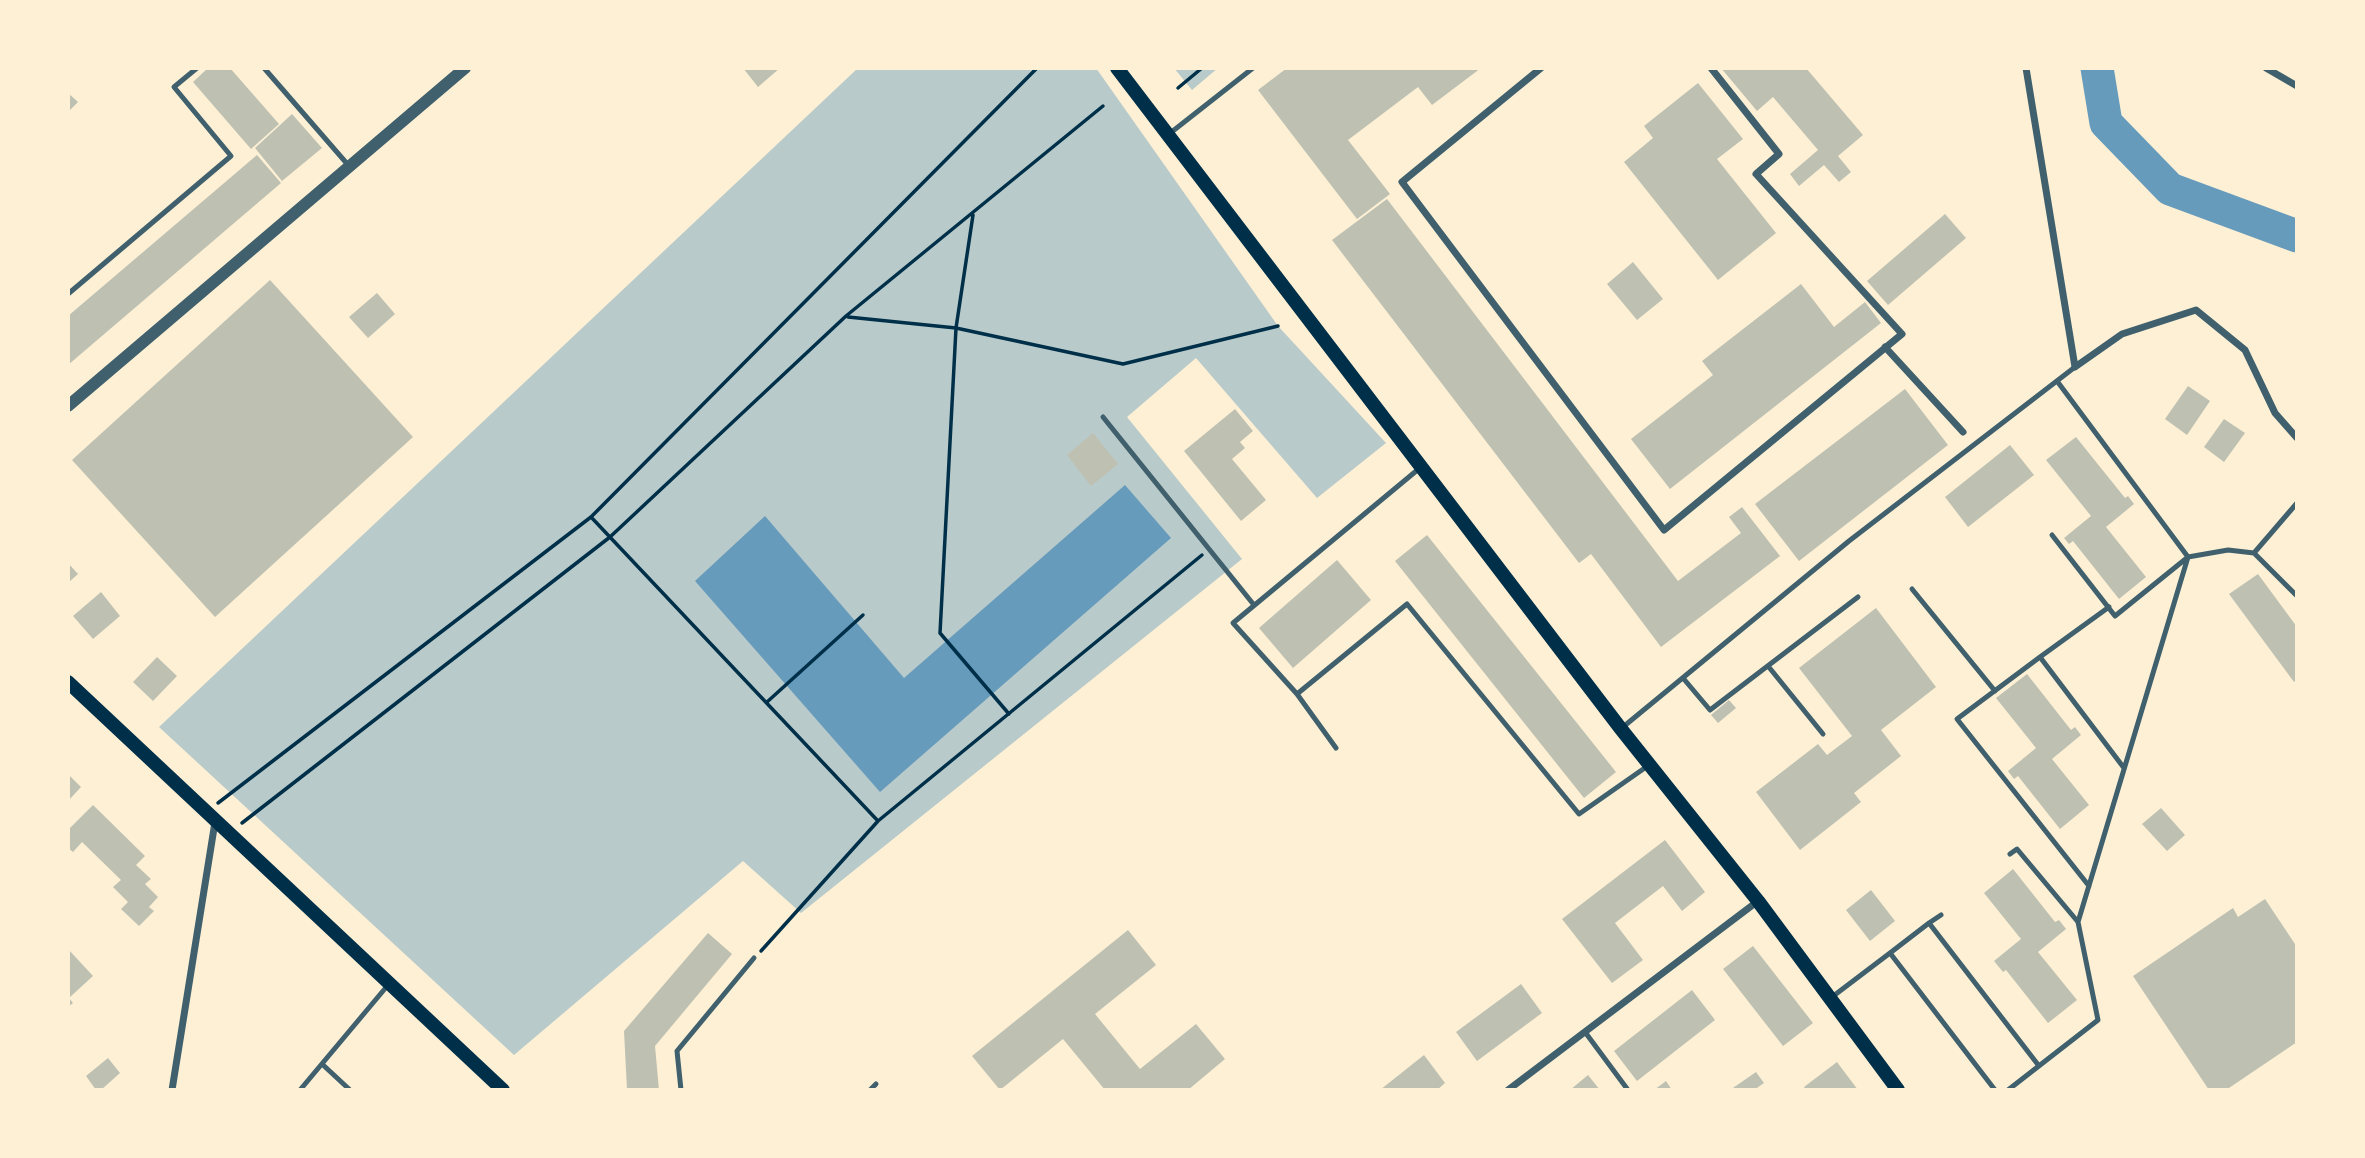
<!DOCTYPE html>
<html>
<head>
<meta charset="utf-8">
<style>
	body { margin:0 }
	#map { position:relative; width:2365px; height:1158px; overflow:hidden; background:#fdf0d5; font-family:"Work Sans",sans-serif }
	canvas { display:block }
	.frame { position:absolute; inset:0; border:70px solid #fdf0d5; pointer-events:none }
</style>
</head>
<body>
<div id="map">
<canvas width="2365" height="1158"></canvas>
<div class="frame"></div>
</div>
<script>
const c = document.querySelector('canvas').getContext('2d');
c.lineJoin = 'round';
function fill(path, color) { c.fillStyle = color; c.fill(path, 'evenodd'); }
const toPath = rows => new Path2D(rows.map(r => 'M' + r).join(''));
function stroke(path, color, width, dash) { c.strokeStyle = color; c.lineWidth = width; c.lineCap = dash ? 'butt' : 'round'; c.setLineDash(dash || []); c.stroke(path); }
fill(toPath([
	[858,68,1096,68,1278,326,1386,443,1317,498,1196,358,1127,417,1242,559,801,913,743,861,514,1055,159,727],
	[1174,68,1218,68,1192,90]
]), '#b9caca');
fill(toPath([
	[1125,485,1171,538,880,792,695,581,765,516,904,678]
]), '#669bbc');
stroke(toPath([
	[2097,68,2106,123,2170,189,2297,236]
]), '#669bbc', 33);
fill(toPath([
	[208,68,230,68,279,124,251,149,193,82],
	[743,68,780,68,758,87],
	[1287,68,1481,68,1432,105,1418,87,1348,140,1390,194,1357,219,1258,90],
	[1721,68,1806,68,1863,135,1838,156,1851,172,1839,182,1824,165,1799,186,1790,174,1818,150,1773,97,1757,111],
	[1698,83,1743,139,1717,159,1776,233,1718,280,1624,162,1653,138,1644,126],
	[68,93,78,102,68,112],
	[292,114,322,148,282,181,255,148],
	[257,155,281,183,68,365,68,316],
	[1387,199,1678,581,1741,533,1729,517,1742,507,1780,556,1661,647,1591,554,1579,563,1332,240],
	[1945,214,1966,238,1888,305,1867,281],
	[1633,262,1663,299,1637,320,1607,284],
	[270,280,413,437,215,617,72,460],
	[1801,284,1834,327,1865,302,1881,323,1670,489,1631,439,1713,375,1702,361],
	[377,293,395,314,368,338,349,317],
	[2188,386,2210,401,2187,435,2165,419],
	[1905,389,1948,445,1799,561,1755,504],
	[1235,409,1253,431,1240,442,1245,448,1232,459,1266,500,1241,521,1184,451],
	[2224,419,2245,433,2224,462,2204,447],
	[1093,433,1118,464,1091,486,1067,455],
	[2076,437,2125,498,2128,496,2134,504,2106,527,2146,577,2119,599,2073,541,2069,544,2064,538,2091,516,2046,460],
	[2010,445,2034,475,1968,527,1945,497],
	[1427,535,1616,772,1584,798,1395,561],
	[1337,560,1371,600,1293,668,1259,628],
	[68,563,78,574,68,583],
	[2258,574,2297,627,2297,679,2294,682,2229,594],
	[101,592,120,616,93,639,73,616],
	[1876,608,1936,687,1881,730,1901,756,1854,793,1861,802,1800,850,1756,792,1818,744,1827,755,1852,736,1799,668],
	[157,657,177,676,153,701,133,682],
	[2027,674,2071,730,2075,727,2081,735,2052,759,2089,805,2060,829,2018,776,2014,779,2008,771,2036,748,1996,698],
	[1729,700,1736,708,1718,723,1711,715],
	[68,774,81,787,68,801],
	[93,805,145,856,136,865,151,879,145,884,158,897,149,907,154,911,139,926,121,909,128,902,113,887,121,880,82,842,73,852,68,848,68,830],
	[2161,808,2185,835,2167,851,2142,824],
	[1665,840,1705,892,1682,911,1663,886,1615,923,1643,960,1612,983,1562,919],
	[2013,869,2055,922,2059,920,2066,929,2038,952,2077,1000,2048,1023,2006,970,2003,972,1994,961,2021,939,1984,893],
	[1871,890,1895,921,1870,941,1846,910],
	[2265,899,2297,947,2297,1042,2226,1090,2209,1090,2133,976,2233,908,2238,917],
	[1128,930,1156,965,1095,1014,1140,1069,1196,1024,1225,1059,1188,1090,1105,1090,1063,1039,1000,1090,972,1056],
	[708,933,732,954,655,1046,659,1090,627,1090,624,1031],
	[1753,946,1813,1023,1783,1046,1723,969],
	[68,949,93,976,69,998,73,1003,68,1007],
	[1521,984,1542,1013,1477,1061,1456,1032],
	[1692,990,1715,1020,1637,1081,1614,1051],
	[1424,1055,1445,1083,1437,1090,1380,1090],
	[108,1058,120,1073,101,1090,96,1090,86,1076],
	[1837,1062,1858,1090,1806,1090,1804,1087],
	[1756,1072,1764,1083,1754,1090,1730,1090],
	[1588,1075,1600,1090,1570,1090],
	[1666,1081,1672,1090,1654,1090]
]), '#bec0b2');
stroke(toPath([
	[1178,88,1202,68],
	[973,215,956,328,940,633,1009,714],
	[848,317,956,328,1123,364,1278,326],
	[591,517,878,821],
	[767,702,863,615],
	[218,803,591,517,1037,68],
	[242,823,610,537,846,316,1103,106],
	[761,951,878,821,1202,555]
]), '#003049', 3.5);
stroke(toPath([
	[264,68,349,166],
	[1169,134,1253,68],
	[68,294,231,156,174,87,197,68],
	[2057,381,2188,557,2228,550,2254,553,2297,596],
	[1103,417,1254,605],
	[1421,467,1233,623,1297,694,1407,604,1579,814,1649,765],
	[2052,535,2115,616,2188,557],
	[2254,553,2297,503],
	[1912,589,1995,691],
	[2040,657,2109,607],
	[1768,666,1823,734],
	[1683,678,1710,710,1858,597],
	[1297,694,1336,748],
	[1623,727,1849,541,2075,367],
	[2089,886,1957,719,2040,657,2124,768],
	[2078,922,2188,557],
	[1929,923,1941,915],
	[1890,953,1929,923,2039,1066],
	[1832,997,1890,953,1995,1090],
	[1585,1032,1628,1090],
	[322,1064,350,1090],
	[300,1090,388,985],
	[681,1090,677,1051,754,958],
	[870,1090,876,1084],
	[2008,1090,2098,1020,2078,922,2017,849,2010,854]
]), '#3f606c', 5);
stroke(toPath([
	[1541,68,1402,182,1664,530,1902,334,1756,174,1779,154,1711,68],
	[2026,68,2075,367,2122,334,2196,310,2245,350,2275,413,2297,438],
	[2266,68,2297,86],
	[1885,347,1963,432],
	[172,1090,215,822],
	[1508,1090,1758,901]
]), '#3f606c', 7);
stroke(toPath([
	[68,406,465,68]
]), '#3f606c', 12);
stroke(toPath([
	[1117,68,1621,729,1758,901,1898,1090],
	[68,682,503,1090]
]), '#003049', 14);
</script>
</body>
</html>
